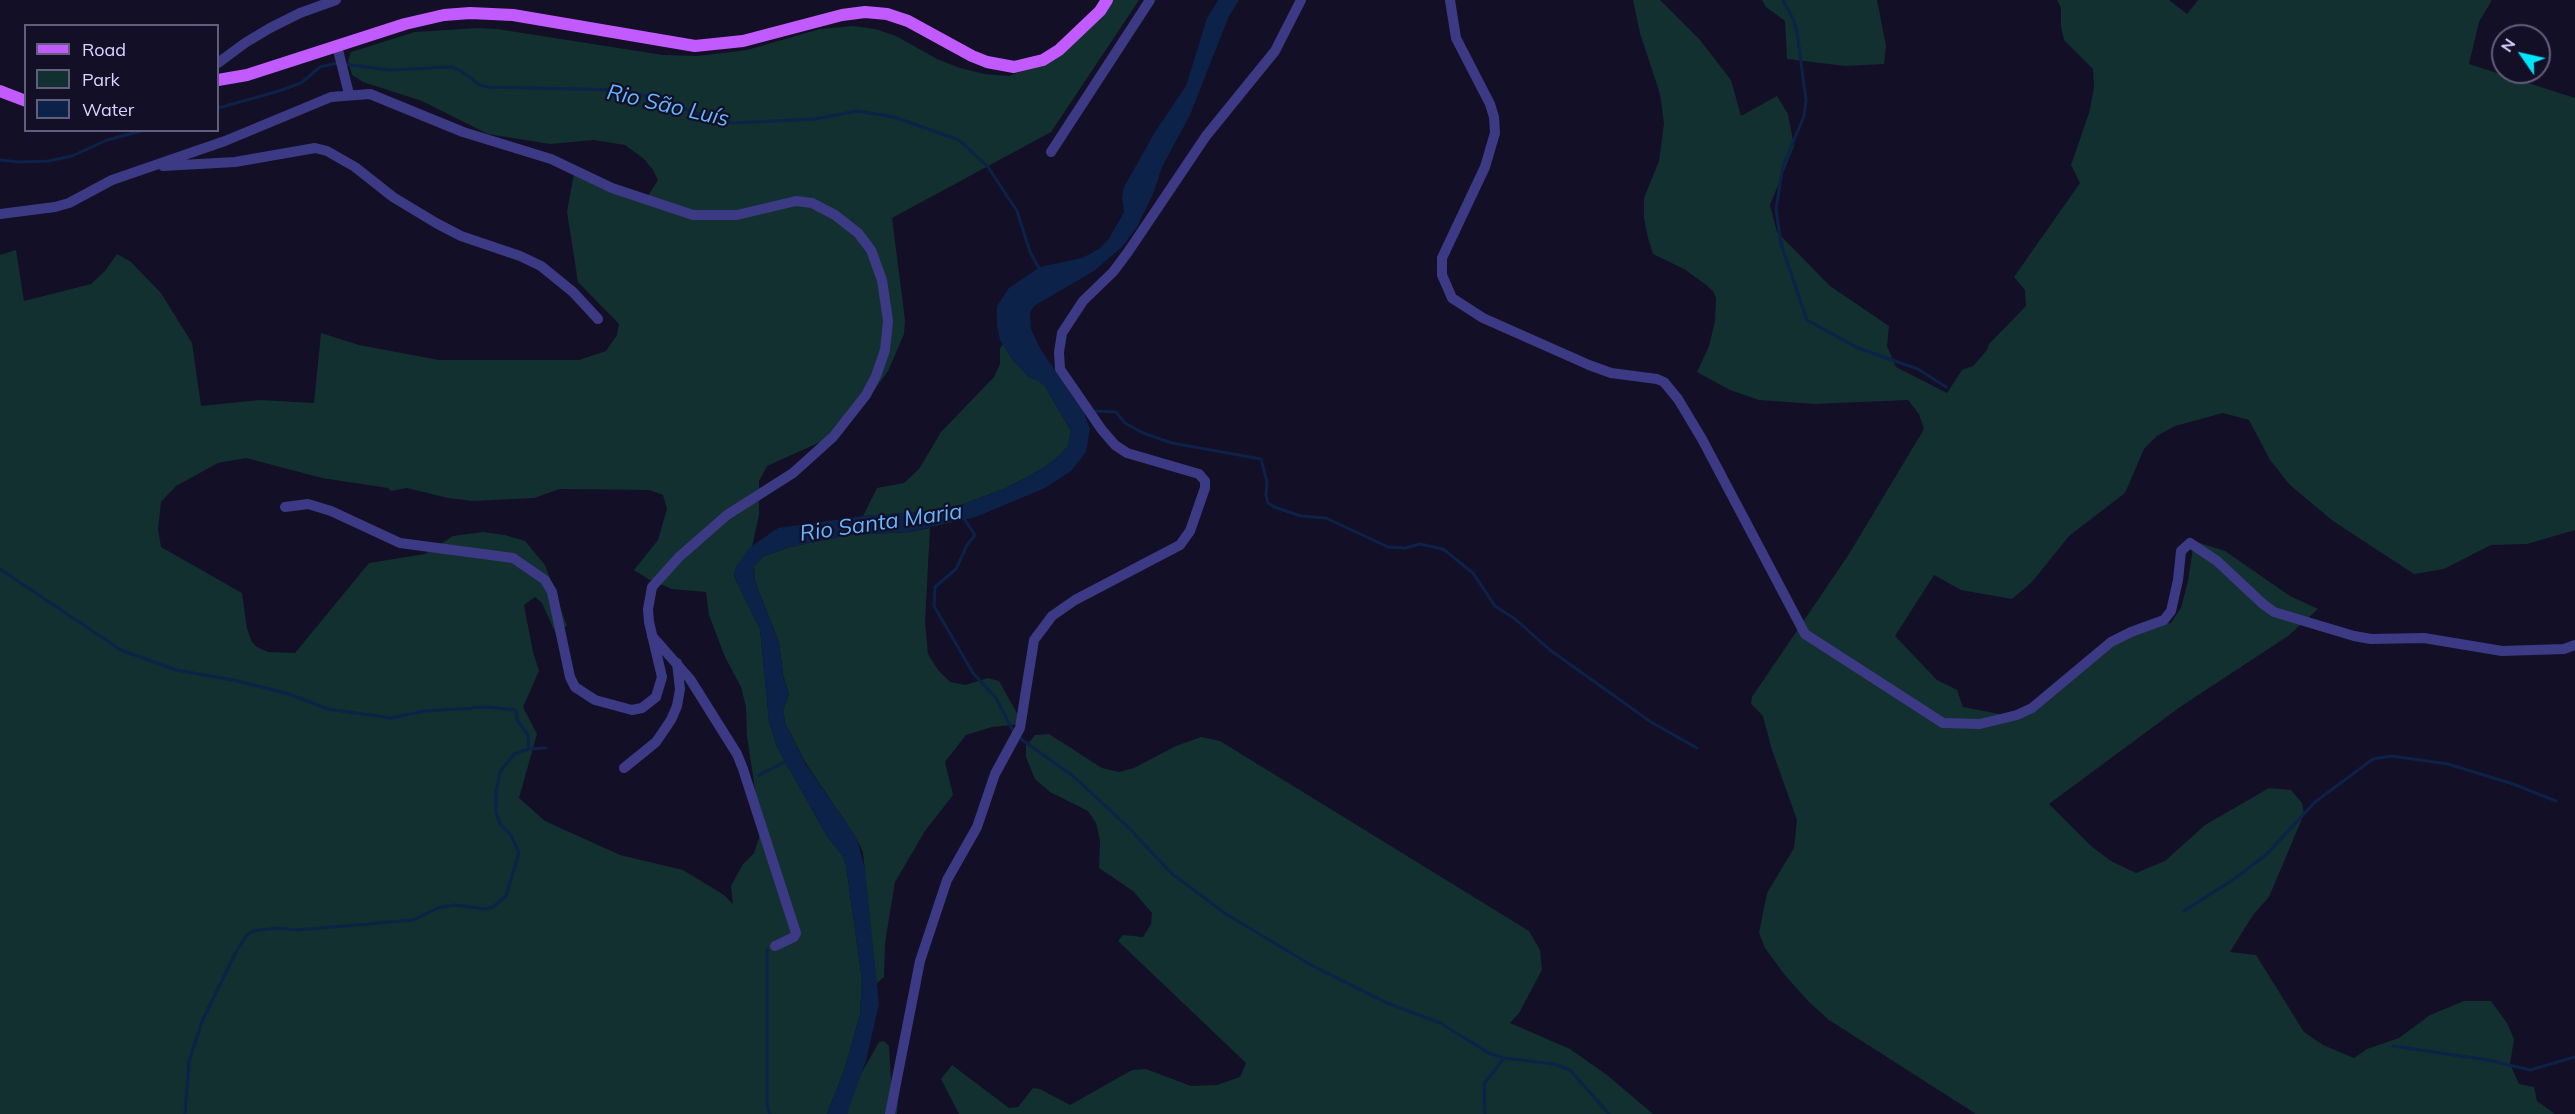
<!DOCTYPE html>
<html>
<head>
<meta charset="utf-8">
<style>
	body { margin:0 }
	#map { position:relative; width:2575px; height:1114px; overflow:hidden; background:#130f26; font-family:Mulish,sans-serif }
	canvas { display:block }
	.legend { position:absolute; left:24px; top:24px; width:195px; height:108px; box-sizing:border-box; background:#130f26; border:2px solid #625e7d; margin:0; padding:8px 10px; list-style:none; font-size:18px; color:#d9d4ff }
	.legend li { display:flex; align-items:center; gap:12px; height:30px }
	.legend b { width:30px; border:2px solid #625e7d }
	.north { position:absolute; left:2491px; top:24px; width:60px; height:60px; box-sizing:border-box; background:#130f26; border:2px solid #625e7d; border-radius:50%; rotate:304deg; font-size:16px; font-weight:700; line-height:24px; text-align:center; color:#d9d4ff }
	.north::after { content:''; display:block; margin:auto; width:21px; height:27px; background:#00e5ff; clip-path:polygon(50% 0,100% 100%,50% 72%,0 100%) }
</style>
</head>
<body>
<div id="map">
<canvas width="2575" height="1114"></canvas>
<ul class="legend">
<li><b style="height:8px;background:#c25bff"></b>Road</li>
<li><b style="height:16px;background:#12302f"></b>Park</li>
<li><b style="height:16px;background:#0c2248"></b>Water</li>
</ul>
<div class="north">N</div>
</div>
<script>
const c = document.querySelector('canvas').getContext('2d');
c.lineJoin = 'round';
function fill(path, color) { c.fillStyle = color; c.fill(path, 'evenodd'); }
const toPath = rows => new Path2D(rows.map(r => 'M' + r).join(''));
function stroke(path, color, width, dash) { c.strokeStyle = color; c.lineWidth = width; c.lineCap = dash ? 'butt' : 'round'; c.setLineDash(dash || []); c.stroke(path); }
function write(font, color, halo, rows, align = 'center') {
  c.font = font + ' Mulish,sans-serif'; c.lineWidth = 4.5; c.setLineDash([]); c.textBaseline = 'middle'; c.strokeStyle = halo; c.fillStyle = color; for (const [text, x, y, turn = 0] of rows) {
    c.save(); c.translate(x, y); c.rotate((+turn || 0) * Math.PI / 180); c.textAlign = isNaN(turn) ? turn : align; if (halo) c.strokeText(text, 0, 0); c.fillText(text, 0, 0); c.restore();
  }
}
fill(toPath([
	[1111,0,1139,0,1051,132,892,218,905,320,904,334,888,371,855,417,827,439,767,466,759,481,759,515,752,547,736,567,734,575,737,582,760,629,769,721,777,747,827,836,842,855,846,865,862,980,860,1015,844,1071,827,1114,0,1114,0,255,16,250,24,301,91,284,105,271,117,254,131,262,161,293,192,343,201,406,260,400,314,403,321,333,359,345,439,360,579,360,606,351,617,335,619,324,578,282,567,212,574,173,648,196,658,180,653,170,644,159,625,145,594,140,550,144,488,134,422,101,363,82,352,75,348,61,351,52,415,32,477,28,497,29,663,55,697,56,747,50,820,29,853,26,875,29,896,36,937,59,960,68,984,74,1009,76,1036,66],
	[246,458,322,478,388,488,391,491,407,488,448,498,473,501,534,498,560,489,649,490,663,495,667,509,658,540,634,570,648,579,672,589,706,592,709,615,725,657,741,687,746,707,747,736,759,816,759,838,754,853,743,864,731,886,733,904,724,895,683,870,620,855,545,821,519,798,537,734,523,707,539,671,533,652,524,605,535,597,542,603,555,632,567,626,545,565,525,541,505,535,483,532,453,536,425,554,369,563,295,653,268,652,257,647,252,642,247,629,242,593,161,547,158,529,161,502,176,486,218,463],
	[1633,0,1660,0,1700,40,1731,80,1741,116,1777,96,1788,114,1794,146,1770,205,1777,232,1830,286,1889,326,1887,346,1896,367,1947,393,1962,370,1973,366,1987,350,1989,344,2026,306,2025,290,2014,277,2080,183,2071,165,2089,113,2094,88,2093,69,2064,40,2061,26,2061,8,2057,0,2169,0,2187,14,2198,0,2492,0,2479,22,2469,64,2575,98,2575,530,2527,544,2491,545,2444,569,2414,574,2333,521,2290,485,2270,460,2249,420,2223,413,2175,426,2157,436,2144,449,2125,493,2069,536,2032,582,2012,599,1961,590,1934,575,1895,636,1937,680,1957,690,1963,707,2010,716,2029,706,2141,627,2171,623,2181,608,2188,581,2194,541,2225,551,2290,596,2318,609,2288,636,2180,707,2049,804,2091,846,2111,861,2136,873,2165,861,2205,825,2269,788,2291,790,2302,803,2304,814,2269,897,2253,915,2230,952,2256,955,2304,1032,2323,1045,2354,1058,2367,1049,2399,1038,2430,1015,2464,1001,2491,1001,2507,1023,2514,1039,2510,1064,2519,1084,2534,1087,2537,1101,2555,1114,1976,1114,1829,1020,1808,1001,1784,974,1765,948,1759,933,1767,893,1794,848,1797,820,1771,747,1763,716,1751,704,1752,697,1849,554,1924,429,1919,414,1908,400,1815,404,1759,400,1730,390,1697,372,1709,346,1715,321,1716,298,1713,291,1705,284,1684,269,1653,254,1648,238,1644,218,1644,198,1659,161,1664,123,1660,94,1640,33],
	[1762,0,1877,0,1886,46,1884,64,1845,66,1787,59,1785,21,1766,7],
	[1003,344,1012,359,1029,377,1038,380,1046,388,1071,431,1068,446,1058,457,1042,469,1006,488,964,504,929,511,863,516,877,488,904,483,919,469,941,432,994,377,1000,364,1000,348],
	[930,528,925,622,928,654,938,670,950,682,965,685,988,678,999,681,1023,724,992,727,966,735,945,762,953,795,925,831,895,882,885,943,884,977,876,984,863,853,857,839,805,762,785,723,783,710,789,694,783,675,779,643,755,581,754,566,764,556,790,547,849,535,909,532],
	[1049,734,1102,768,1119,772,1134,768,1176,746,1201,737,1220,741,1529,931,1540,950,1542,970,1519,1013,1510,1023,1570,1049,1607,1075,1653,1114,959,1114,941,1079,952,1065,1009,1108,1018,1107,1033,1088,1040,1089,1070,1105,1132,1070,1146,1069,1191,1086,1217,1085,1240,1077,1246,1063,1118,941,1123,935,1143,937,1151,924,1152,913,1133,891,1099,868,1100,841,1096,823,1088,811,1050,792,1035,779,1026,757,1026,746,1035,735],
	[884,1041,889,1046,891,1080,898,1098,897,1114,847,1114,857,1081,879,1042]
]), '#12302f');
fill(toPath([
	[1218,0,1239,0,1229,16,1190,115,1162,167,1153,194,1137,227,1122,247,1094,271,1034,306,1030,313,1031,329,1040,348,1084,413,1090,429,1086,452,1071,471,1045,488,976,517,909,532,849,535,790,547,764,556,754,566,755,581,779,643,783,675,789,694,783,710,785,723,805,763,857,839,865,870,879,1004,866,1061,847,1114,827,1114,844,1071,860,1015,862,980,846,865,842,855,827,836,777,747,769,721,760,629,737,582,734,574,736,567,749,548,778,528,863,516,929,511,964,504,1006,488,1042,469,1058,457,1068,446,1071,431,1046,388,1038,381,1029,377,1012,359,1000,340,997,325,997,306,1009,288,1040,267,1082,258,1099,249,1108,240,1124,212,1122,197,1124,187,1155,132,1186,86,1207,18]
]), '#0c2248');
stroke(toPath([
	[1783,0,1793,19,1797,32,1806,100,1804,116,1783,166,1776,209,1781,244,1807,320,1858,348,1918,369,1946,387],
	[344,64,389,70,452,67,461,71,480,85,487,87,621,90,658,99,704,116,734,123,815,119,857,111,894,117,959,140,988,167,1017,211,1030,252,1040,270],
	[218,108,279,91,301,83,320,67,337,63],
	[0,160,18,162,48,161,72,156,107,140,145,130],
	[1094,411,1116,412,1125,423,1143,433,1172,443,1261,459,1267,482,1266,495,1268,503,1274,507,1301,516,1326,518,1388,547,1405,548,1420,544,1443,549,1473,573,1495,606,1515,619,1550,650,1651,722,1697,748],
	[962,516,975,535,967,545,956,569,935,587,934,606,973,673,996,698,1012,729],
	[0,569,121,650,176,670,233,680,289,694,328,709,391,718,425,711,488,707,516,710,517,720,528,735,529,749],
	[1021,739,1073,776,1127,826,1171,873,1226,914,1311,965,1387,1003,1440,1023,1489,1053,1504,1058,1554,1064,1570,1070,1609,1114],
	[759,775,787,761],
	[2184,911,2234,879,2267,854,2315,802,2373,759,2391,756,2448,764,2513,784,2556,801],
	[767,949,767,1105,770,1114],
	[2393,1046,2488,1060,2530,1070,2575,1057],
	[185,1114,189,1061,203,1019,237,950,247,935,253,931,278,928,297,930,413,920,438,908,454,905,486,909,493,907,506,896,519,853,511,835,500,824,496,812,496,792,500,772,514,754,529,749,546,748],
	[1485,1114,1484,1084,1504,1058]
]), '#0c2248', 3);
stroke(toPath([
	[1450,0,1456,38,1490,104,1494,117,1495,133,1485,167,1442,258,1442,275,1452,298,1483,318,1589,365,1611,373,1657,379,1664,382,1678,399,1702,439,1805,634,1943,723,1980,724,2017,715,2032,708,2111,642,2131,632,2164,620,2171,611,2178,580,2181,551,2190,543,2217,561,2263,604,2274,612,2354,636,2371,639,2424,638,2502,651,2564,649,2575,645],
	[337,46,349,94],
	[218,63,245,43,270,28,300,13,336,0],
	[1051,152,1150,0],
	[163,166,235,162,315,148,327,151,355,167,393,197,436,223,461,236,520,256,541,266,573,292,598,319],
	[0,214,55,207,69,203,112,180,225,141,331,97,370,94,463,132,551,159,612,188,693,215,737,215,796,201,812,203,835,215,858,233,871,250,882,280,888,321,885,350,876,376,866,395,833,437,793,473,727,515,679,557,652,587,648,609,649,622,662,677,656,697,642,708,632,710,595,700,575,687,570,677,552,592,545,580,513,558,400,543,331,511,308,504,285,507],
	[652,636,690,679,737,754,743,769,796,933,794,937,775,946],
	[624,768,656,742,671,720,677,706,680,689,677,663],
	[890,1114,920,961,947,880,977,827,995,774,1020,728,1034,640,1052,616,1075,600,1180,545,1190,531,1205,488,1205,481,1199,474,1127,453,1115,445,1102,430,1060,369,1059,352,1062,333,1083,301,1113,272,1128,252,1206,136,1275,51,1301,0]
]), '#3d3a85', 10);
stroke(toPath([
	[218,80,247,75,405,24,444,15,470,13,513,15,695,46,743,41,842,15,865,12,887,14,908,21,972,56,987,62,1014,67,1043,60,1059,50,1100,11,1107,0],
	[0,91,26,101]
]), '#c25bff', 12);
write('italic 22px', '#62b6ff', '#130f26', [
	["Rio São Luís",668,106,13],
	["Rio Santa Maria",881,523,-8]
]);
</script>
</body>
</html>
